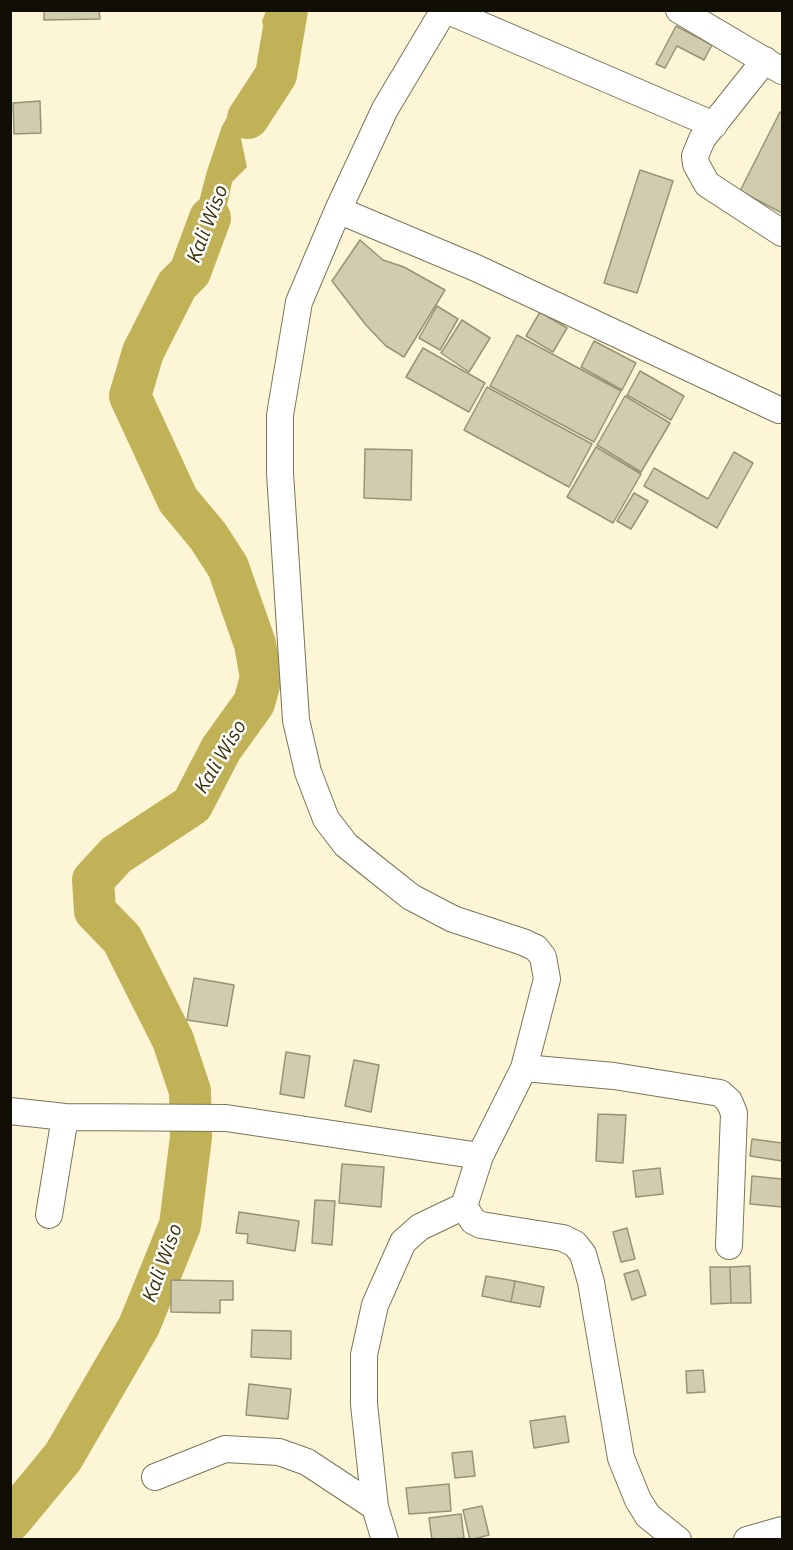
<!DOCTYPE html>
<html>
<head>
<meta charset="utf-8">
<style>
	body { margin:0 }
	#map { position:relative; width:793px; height:1550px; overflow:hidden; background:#fcf6d7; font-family:"IBM Plex Sans",sans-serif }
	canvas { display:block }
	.frame { position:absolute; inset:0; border:12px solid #100e05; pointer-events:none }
</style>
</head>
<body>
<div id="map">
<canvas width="793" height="1550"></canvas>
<div class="frame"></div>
</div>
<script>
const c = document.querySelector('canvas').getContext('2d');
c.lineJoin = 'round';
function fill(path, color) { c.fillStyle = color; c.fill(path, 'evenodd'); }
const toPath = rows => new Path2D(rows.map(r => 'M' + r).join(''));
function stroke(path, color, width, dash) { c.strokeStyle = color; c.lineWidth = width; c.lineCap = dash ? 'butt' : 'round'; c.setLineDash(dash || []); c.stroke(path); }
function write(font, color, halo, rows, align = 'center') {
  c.font = font + ' "IBM Plex Sans",sans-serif'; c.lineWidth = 5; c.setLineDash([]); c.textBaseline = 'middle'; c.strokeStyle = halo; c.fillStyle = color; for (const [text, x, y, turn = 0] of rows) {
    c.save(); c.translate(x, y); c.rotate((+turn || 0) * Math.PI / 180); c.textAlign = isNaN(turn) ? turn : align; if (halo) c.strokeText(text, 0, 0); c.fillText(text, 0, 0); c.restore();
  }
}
fill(toPath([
	[266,11,291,11,275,65,284,83,267,114,241,139,247,167,232,182,226,210,213,227,204,250,200,268,190,272,185,255,207,171,222,126,268,48,262,21]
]), '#c2b257');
stroke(toPath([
	[248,118,276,75,287,10],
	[10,1521,63,1457,139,1326,180,1225,191,1137,190,1091,173,1040,122,939,95,911,93,880,116,855,192,805,221,749,254,703,261,678,255,644,228,567,208,536,178,500,130,396,143,352,177,285,190,272,210,218]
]), '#c2b257', 42);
const building = toPath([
	[44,10,99,10,100,19,44,20,44,10],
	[676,26,712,45,704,60,677,46,665,68,656,64,676,26],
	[40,101,41,133,14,134,13,103,40,101],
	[780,112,782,113,782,213,740,191,780,112],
	[640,170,673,181,637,293,604,283,640,170],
	[360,240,383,260,404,267,445,290,404,357,386,346,366,325,332,281,360,240],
	[437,306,458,319,440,350,419,338,437,306],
	[540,312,567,328,553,352,526,336,540,312],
	[462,320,490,338,469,372,441,353,462,320],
	[517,335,621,391,594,442,490,386,517,335],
	[594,341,636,363,622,390,581,367,594,341],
	[423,348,485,383,469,412,406,377,423,348],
	[640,371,684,396,671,420,627,395,640,371],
	[487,387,592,444,569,487,464,430,487,387],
	[625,396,670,423,641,472,597,445,625,396],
	[596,447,641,474,613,523,567,497,596,447],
	[365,449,412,450,411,500,364,498,365,449],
	[734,452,753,463,717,528,644,486,654,468,708,499,734,452],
	[634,493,648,501,631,529,617,521,634,493],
	[194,978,234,985,227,1026,187,1020,194,978],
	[286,1052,310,1056,304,1098,280,1094,286,1052],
	[354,1060,379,1065,371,1112,345,1106,354,1060],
	[598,1114,626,1115,623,1163,596,1161,598,1114],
	[752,1139,782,1143,782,1161,750,1156,752,1139],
	[342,1164,384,1167,381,1207,339,1203,342,1164],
	[660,1168,663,1194,636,1197,633,1171,660,1168],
	[752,1176,782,1179,782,1207,750,1204,752,1176],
	[315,1200,335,1201,332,1245,312,1243,315,1200],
	[239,1212,299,1221,295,1251,247,1243,248,1234,236,1233,239,1212],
	[627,1228,635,1259,621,1262,613,1232,627,1228],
	[750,1266,751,1303,731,1303,730,1267,750,1266],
	[710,1267,730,1267,731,1303,711,1304,710,1267],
	[638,1270,646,1295,632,1300,624,1274,638,1270],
	[486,1276,515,1281,511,1302,482,1296,486,1276],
	[171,1280,233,1281,233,1300,220,1300,220,1313,171,1312,171,1280],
	[515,1281,544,1287,540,1307,511,1302,515,1281],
	[252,1330,291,1331,291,1359,251,1357,252,1330],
	[703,1370,705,1392,687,1393,686,1371,703,1370],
	[249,1384,291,1389,288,1419,246,1415,249,1384],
	[565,1416,569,1442,534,1448,530,1421,565,1416],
	[472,1451,475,1476,455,1478,452,1453,472,1451],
	[449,1484,451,1511,409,1514,406,1488,449,1484],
	[482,1506,489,1535,470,1540,463,1510,482,1506],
	[461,1514,464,1538,432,1540,429,1518,461,1514]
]);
fill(building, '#d1ccae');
stroke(building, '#989376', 1.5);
const minor = toPath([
	[444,10,385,109,338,210,476,268,779,410],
	[446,10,714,125],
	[679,10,782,71],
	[765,60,702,139,695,156,696,164,707,184,782,233],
	[338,210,299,302,280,415,280,473,296,720,308,772,326,819,346,845,367,862,411,897,453,919,523,942,536,948,543,957,547,979,524,1068,480,1156,464,1206,473,1221,481,1225,563,1238,575,1244,583,1254,591,1282,621,1458,638,1500,648,1516,678,1540],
	[524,1068,614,1076,720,1093,729,1101,734,1113,729,1246],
	[10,1111,65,1117,226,1118,480,1156],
	[49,1215,65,1117],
	[155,1477,225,1449,279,1452,307,1462,375,1507],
	[385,1540,375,1507,364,1404,364,1355,375,1305,403,1242,420,1227,464,1206],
	[747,1540,782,1530]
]);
stroke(minor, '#7a755a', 28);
stroke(minor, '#fff', 26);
write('italic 20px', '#3a330a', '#fff', [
	["Kali Wiso",208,224,-69],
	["Kali Wiso",221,757,-59],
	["Kali Wiso",163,1263,-70]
]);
</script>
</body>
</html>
